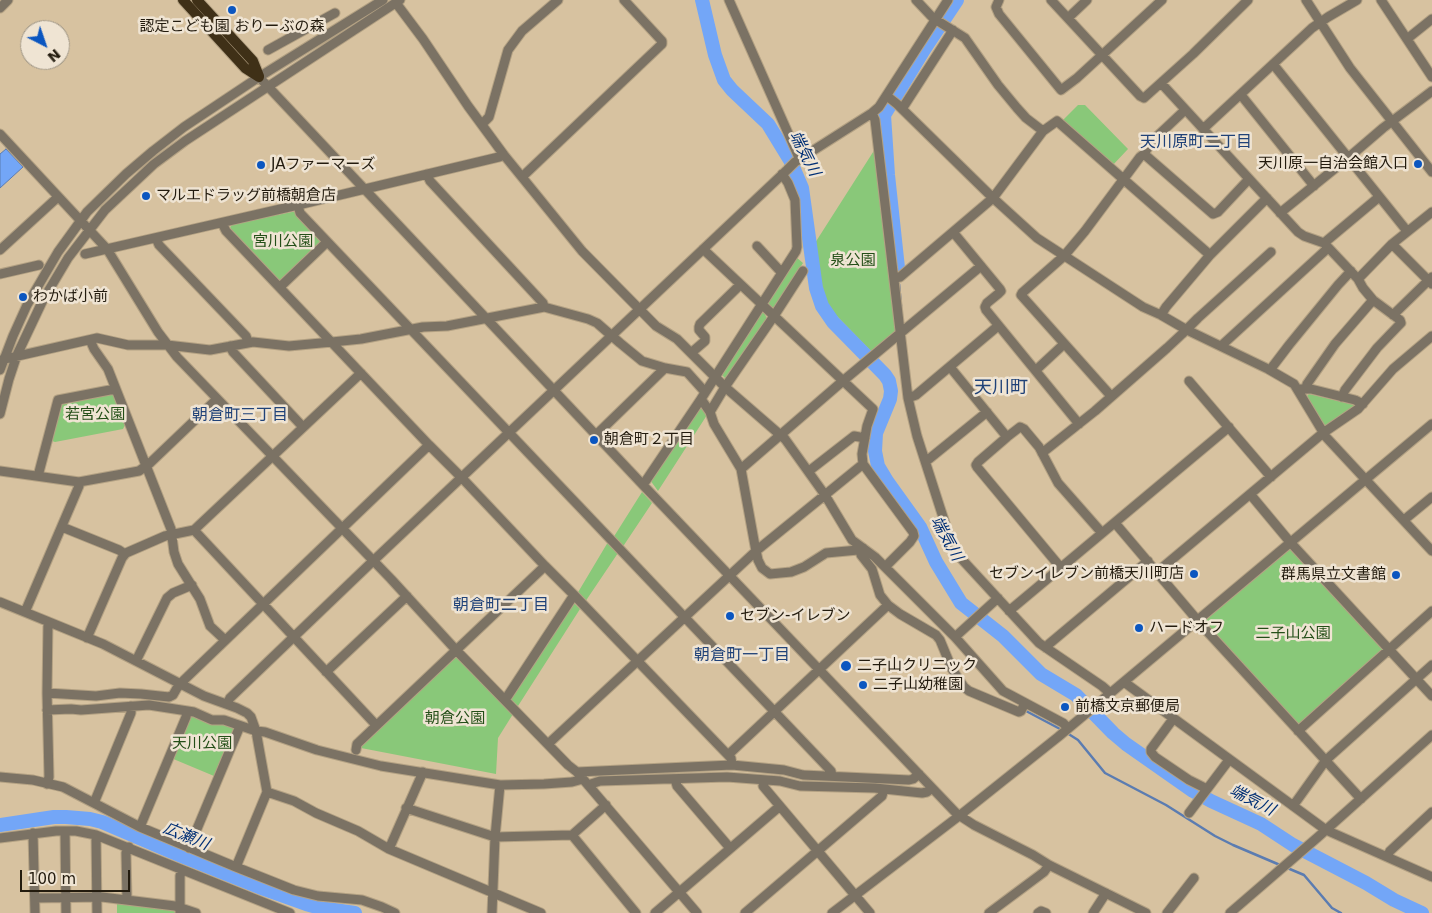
<!DOCTYPE html>
<html>
<head>
<meta charset="utf-8">
<style>
	body { margin:0 }
	#map { position:relative; width:1432px; height:913px; overflow:hidden; background:#d7c2a0; font-family:"DejaVu Sans",sans-serif }
	canvas { display:block }
	.north { position:absolute; left:20px; top:20px; width:50px; height:50px; box-sizing:border-box; background:#efe4d3; border:1px solid #9d9484; border-radius:50%; rotate:139deg; font-size:14px; font-weight:700; line-height:20px; text-align:center; color:#231b0e }
	.north::after { content:''; display:block; margin:auto; width:18px; height:22px; background:#0b56c0; clip-path:polygon(50% 0,100% 100%,50% 72%,0 100%) }
	.scale { position:absolute; left:20px; top:870px; width:110px; height:22px; box-sizing:border-box; border:2px solid #231b0e; border-top:0; padding-left:6px; font-size:15px; line-height:18px; white-space:nowrap; color:#231b0e; -webkit-text-stroke:4px #efe4d3; paint-order:stroke }
</style>
</head>
<body>
<div id="map">
<canvas width="1432" height="913"></canvas>
<div class="north">N</div>
<div class="scale">100 m</div>
</div>
<script>
const c = document.querySelector('canvas').getContext('2d');
c.lineJoin = 'round';
function fill(path, color) { c.fillStyle = color; c.fill(path, 'evenodd'); }
const toPath = rows => new Path2D(rows.map(r => 'M' + r).join(''));
function stroke(path, color, width, dash) { c.strokeStyle = color; c.lineWidth = width; c.lineCap = dash ? 'butt' : 'round'; c.setLineDash(dash || []); c.stroke(path); }
function write(font, color, halo, rows, align = 'center') {
  c.font = font + ' "DejaVu Sans","Noto Sans JP",sans-serif'; c.lineWidth = 5; c.setLineDash([]); c.textBaseline = 'middle'; c.strokeStyle = halo; c.fillStyle = color; for (const [text, x, y, turn = 0] of rows) {
    c.save(); c.translate(x, y); c.rotate((+turn || 0) * Math.PI / 180); c.textAlign = isNaN(turn) ? turn : align; if (halo) c.strokeText(text, 0, 0); c.fillText(text, 0, 0); c.restore();
  }
}
fill(toPath([
	[1078,105,1085,105,1128,149,1112,166,1062,121],
	[875,149,899,331,872,352,830,309,823,296,815,243],
	[292,212,296,212,322,241,321,245,282,282,278,281,230,230,231,224],
	[796,257,803,263,774,308,770,308,767,305,767,301],
	[764,312,767,319,727,380,721,374,760,313],
	[109,393,113,395,125,425,123,429,55,442,52,441,59,406,63,403],
	[1309,394,1355,405,1355,407,1328,426,1324,425,1307,396],
	[700,405,707,415,658,491,650,480],
	[642,492,652,503,622,548,613,538],
	[608,542,618,553,585,602,577,594],
	[1290,542,1389,649,1298,731,1197,620],
	[573,602,580,609,518,706,511,700,511,696],
	[455,657,459,657,513,714,498,738,496,774,361,748,361,745],
	[188,715,233,725,234,728,214,776,171,758],
	[117,902,173,909,176,913,117,913]
]), '#89c879');
const water = toPath([
	[6,149,23,167,0,188,0,154,6,149]
]);
fill(water, '#73a6f7');
stroke(water, '#5b7cb1', 1);
stroke(toPath([
	[899,284,901,306],
	[954,539,959,550],
	[1026,711,1062,730],
	[1067,733,1078,740,1105,773,1166,805,1215,836,1233,845,1280,865],
	[1285,867,1304,875,1332,908,1341,913]
]), '#5b7cb1', 2.5);
stroke(toPath([
	[702,0,715,55,724,80,732,90,768,124,790,160,802,188,816,288,822,306,833,322,885,375,889,381,891,391,890,399,876,433,875,451,878,466,887,481,920,527,936,562,961,603,1003,636,1041,674,1076,695,1113,733,1126,744,1193,791,1211,801,1261,824,1293,845,1366,883,1394,900,1422,913],
	[898,268,888,175,884,115,925,48,957,0],
	[0,825,54,817,66,817,90,819,102,822,184,857,264,889,306,904,320,908,355,913]
]), '#73a6f7', 14);
const minor = toPath([
	[729,0,800,160],
	[916,0,933,18,965,38,998,85,1017,108,1026,118,1043,131],
	[999,0,996,7,999,14,1061,90,1077,78,1162,0],
	[1051,0,1140,96,1144,98,1193,54,1248,0],
	[1306,0,1350,68,1432,172],
	[1381,0,1432,77],
	[396,3,423,39,468,106,504,155,582,251,656,326,677,339,725,387,785,439,825,495,852,540,875,557,955,637,1003,691,1063,723,1068,728],
	[0,8,8,0],
	[1068,18,1087,0],
	[1407,39,1432,19],
	[268,50,335,13],
	[1273,64,1407,231],
	[259,77,643,485,957,814,974,825,1033,855,1049,865,1146,913],
	[1161,83,1298,232,1304,236,1324,243,1358,279,1363,288,1373,300,1400,320,1401,323,1377,348,1345,390,1342,397],
	[1241,95,1314,186],
	[887,96,897,104,993,198,1037,238,1143,307,1161,315,1187,330,1268,369,1294,384,1326,437,1432,551],
	[902,109,953,30],
	[872,113,875,120,908,398,917,436,952,545,957,554,1039,643,1102,686,1110,693],
	[482,124,489,117,508,50,522,31,558,0],
	[1203,129,1312,28,1328,17,1357,0],
	[0,134,107,249,158,332,177,357,391,579,456,650,568,765,577,772,697,913],
	[1144,154,1213,214,1218,212,1249,179],
	[427,174,430,181,543,303,544,307],
	[522,177,662,44,662,41,624,0],
	[298,205,300,213,831,771,832,776],
	[1280,213,1348,158,1383,128,1432,91],
	[222,223,226,231,429,445,462,478,545,566,574,595,728,755,731,758,732,765],
	[953,232,1000,289,1001,291,998,294,987,303,985,307,986,310,1079,424],
	[156,238,159,245,246,336,248,342],
	[1324,243,1379,197],
	[1392,244,1432,284],
	[757,246,782,273],
	[703,249,873,409,867,426,862,454,863,464,913,532,914,536,910,542,885,567],
	[0,250,58,197],
	[85,254,298,205,499,157,504,155],
	[0,274,39,265],
	[895,278,900,277,993,198,1043,131,1057,121,1210,255],
	[1358,279,1392,244,1432,212],
	[280,287,327,242],
	[1161,315,1166,307,1210,255,1267,198],
	[1393,315,1432,277],
	[90,340,94,349,108,369,171,529,174,552,178,564,200,599,210,626,225,640],
	[230,346,233,352,303,427],
	[1221,346,1328,248],
	[691,353,705,341,705,337,699,330,699,327,700,324,740,285],
	[0,360,97,338,128,345,167,345,210,350,253,342,289,346,332,342,361,339,423,327,447,326,544,307,588,319,597,323,620,343,642,361,665,368,687,372,705,392],
	[950,367,1007,437],
	[0,370,13,336,27,305,58,252,87,212,126,174,153,151,184,127,259,77,383,0],
	[1036,370,1064,344],
	[1271,370,1273,366,1289,345,1338,285,1351,271],
	[1189,381,1271,477],
	[1301,389,1311,389,1355,400,1363,404],
	[1306,389,1307,384,1335,344,1373,300],
	[1111,396,1021,295,1022,293,1064,256,1085,231,1140,157,1144,154,1152,141,1185,110],
	[908,398,916,395,998,326],
	[701,399,710,412,714,424,741,469,755,546,758,560,762,568,770,574,791,572,804,567,826,553,858,550,863,548],
	[710,412,725,387,774,316,803,271],
	[0,414,9,379,17,355,43,300,68,258,105,210,154,164,185,141,400,0],
	[597,434,665,368],
	[1042,453,1095,411,1167,348,1182,334,1198,318,1271,252],
	[925,461,929,459,987,412],
	[741,469,844,380,981,266],
	[0,471,79,482,139,471,150,463,217,399],
	[809,471,854,436,865,438],
	[38,476,58,400,115,389],
	[643,485,701,399,796,251,797,247,795,200,788,183,782,174],
	[1250,494,1290,542,1432,696],
	[1404,520,1432,497],
	[1115,523,1204,628,1361,799],
	[62,527,119,550,125,554],
	[194,530,361,373],
	[863,548,861,552,861,555,872,569,880,595,888,605,900,614,936,635,940,640,952,669,964,687,969,691,1019,712,1021,711,1025,703],
	[1061,568,977,467,976,465,978,462,1007,437,1020,427,1024,429,1039,447,1058,483,1102,533],
	[1157,572,1323,433,1358,409,1393,369,1432,336],
	[0,602,103,644,204,696,237,708,247,713,251,717,256,731,267,792,236,867],
	[1009,611,1229,427],
	[25,612,79,486,79,482],
	[955,637,998,598],
	[87,638,122,558,126,553,165,536,194,530,376,725],
	[1046,648,1049,644,1148,561],
	[136,661,167,598,173,593,192,585],
	[326,672,407,596],
	[1124,682,1326,830,1432,877],
	[47,693,96,696,120,693,141,694,169,697,173,695,177,688,184,680,429,445],
	[505,700,574,595],
	[227,704,230,698,373,561,787,170,795,162,872,113,879,107,948,0],
	[47,710,71,709,81,710,149,705,194,712,212,720,224,720,256,731,265,732,317,750,381,766,500,785,544,784,572,782,583,779],
	[1173,719,1151,749,1151,752,1155,757,1189,780,1207,789],
	[1298,731,1432,611],
	[548,744,756,551,863,464],
	[356,750,357,744,545,566],
	[728,755,888,605],
	[577,772,732,765,784,770,803,775,909,780,913,779,919,774],
	[0,777,33,780,63,787,140,827,236,867,294,890,318,896,362,900,382,907,395,913],
	[675,779,677,786,730,848],
	[764,780,763,786,870,913],
	[47,784,49,777,47,693,48,622],
	[588,785,600,781,727,777,780,781,800,786,875,788,922,793,927,792,932,788],
	[267,792,294,801,316,813,358,831,389,849,541,913],
	[94,803,131,713,131,706],
	[1293,806,1326,760,1432,665],
	[406,808,495,837,572,835,606,805],
	[1189,813,1229,760],
	[140,827,186,717,187,711],
	[65,831,66,913],
	[33,833,35,913],
	[96,835,97,913],
	[572,835,636,913],
	[0,838,56,831,76,831,96,835,290,913],
	[189,848,240,726],
	[389,849,423,772],
	[1387,857,1390,851,1432,812],
	[35,898,102,897,175,906,196,913],
	[127,900,126,853,129,847],
	[180,913,180,876,182,870],
	[492,913,495,837,500,785],
	[655,913,780,806],
	[745,913,882,796,884,789],
	[832,913,959,816,1058,737,1432,424],
	[989,913,1044,872,1049,865],
	[1038,913,1041,911,1046,913],
	[1093,913,1106,893],
	[1167,913,1194,878],
	[1230,913,1318,837,1432,735]
]);
const major = toPath([
	[183,0,245,68,259,77],
	[197,0,253,61,259,76]
]);
stroke(minor, '#b3a183', 11);
stroke(major, '#b3a183', 12);
stroke(minor, '#7b7264', 9);
stroke(major, '#3f3017', 10);
for (const [x, y, r, color] of [
	[232,10,5,"#0b56c0"],
	[1418,164,5,"#0b56c0"],
	[261,165,5,"#0b56c0"],
	[146,196,5,"#0b56c0"],
	[23,297,5,"#0b56c0"],
	[594,440,5,"#0b56c0"],
	[1194,574,5,"#0b56c0"],
	[1396,575,5,"#0b56c0"],
	[730,616,5,"#0b56c0"],
	[1139,628,5,"#0b56c0"],
	[846,666,6,"#0b56c0"],
	[863,685,5,"#0b56c0"],
	[1065,707,5,"#0b56c0"]
]) { const dot = new Path2D(); dot.arc(x, y, r, 0, 2 * Math.PI); c.fillStyle = color; c.fill(dot); stroke(dot, '#efe4d3', 2); }
write('15px', '#231b0e', '#efe4d3', [
	["認定こども園 おりーぶの森",232,27,"center"],
	["天川原一自治会館入口",1408,164,"right"],
	["JAファーマーズ",271,165],
	["マルエドラッグ前橋朝倉店",156,196],
	["わかば小前",33,297],
	["朝倉町２丁目",604,440],
	["セブンイレブン前橋天川町店",1184,574,"right"],
	["群馬県立文書館",1386,575,"right"],
	["セブン-イレブン",740,616],
	["ハードオフ",1149,628],
	["二子山クリニック",857,666],
	["二子山幼稚園",873,685],
	["前橋文京郵便局",1075,707]
], 'left');
write('15px', '#244f18', '#efe4d3', [
	["宮川公園",283,242],
	["泉公園",853,261],
	["若宮公園",95,415],
	["二子山公園",1293,634],
	["朝倉公園",455,719],
	["天川公園",202,744]
]);
write('16px', '#204278', '#efe4d3', [
	["天川原町二丁目",1196,143],
	["朝倉町三丁目",240,416],
	["朝倉町二丁目",501,606],
	["朝倉町一丁目",742,656]
]);
write('italic 16px', '#012f75', '#efe4d3', [
	["端気川",804,154,63],
	["端気川",946,539,61],
	["端気川",1252,801,27],
	["広瀬川",186,837,22]
]);
write('18px', '#204278', '#efe4d3', [
	["天川町",1001,388]
]);
</script>
</body>
</html>
